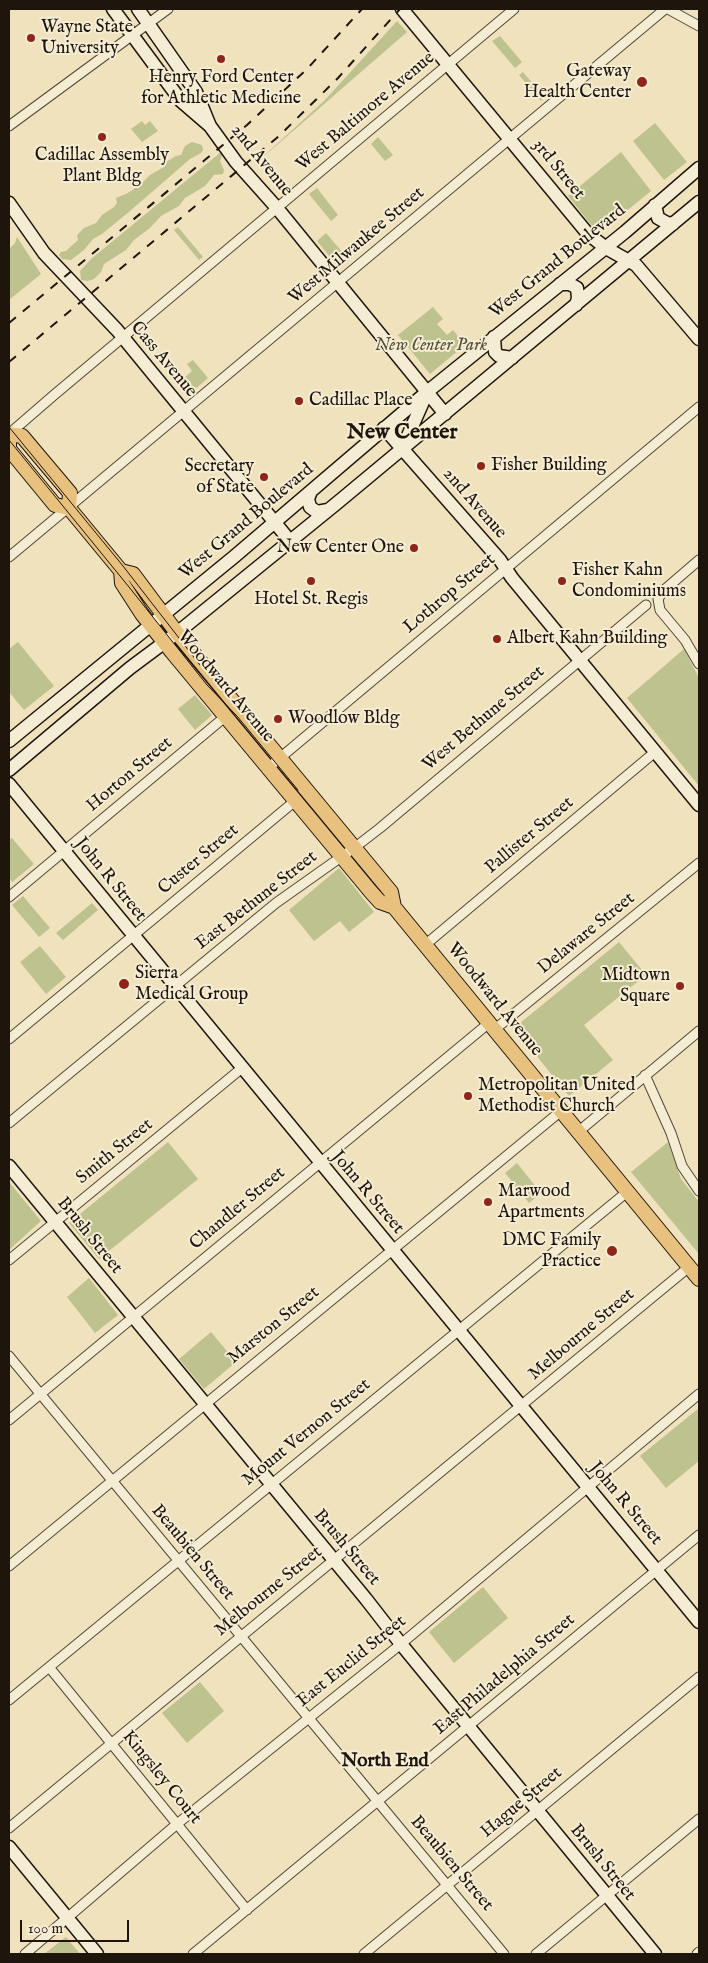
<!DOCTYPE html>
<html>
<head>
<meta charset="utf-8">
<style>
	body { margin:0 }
	#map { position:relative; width:708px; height:1963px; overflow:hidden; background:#f0e2bd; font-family:"IM FELL English",serif }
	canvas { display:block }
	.frame { position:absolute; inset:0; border:10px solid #1e150c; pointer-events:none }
	.scale { position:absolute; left:20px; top:1920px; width:109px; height:22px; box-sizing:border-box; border:2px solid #1e150c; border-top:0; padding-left:6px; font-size:15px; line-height:18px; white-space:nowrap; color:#1e150c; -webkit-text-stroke:4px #f5ecd4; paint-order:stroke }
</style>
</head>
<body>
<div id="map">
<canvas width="708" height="1963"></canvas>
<div class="frame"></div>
<div class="scale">100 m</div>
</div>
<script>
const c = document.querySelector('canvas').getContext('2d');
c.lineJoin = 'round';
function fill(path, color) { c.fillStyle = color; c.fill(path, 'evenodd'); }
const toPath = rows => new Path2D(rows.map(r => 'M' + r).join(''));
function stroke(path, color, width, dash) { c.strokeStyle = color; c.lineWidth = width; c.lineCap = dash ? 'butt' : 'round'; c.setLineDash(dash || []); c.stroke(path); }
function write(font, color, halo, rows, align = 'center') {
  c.font = font + ' "IM FELL English",serif'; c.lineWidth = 4; c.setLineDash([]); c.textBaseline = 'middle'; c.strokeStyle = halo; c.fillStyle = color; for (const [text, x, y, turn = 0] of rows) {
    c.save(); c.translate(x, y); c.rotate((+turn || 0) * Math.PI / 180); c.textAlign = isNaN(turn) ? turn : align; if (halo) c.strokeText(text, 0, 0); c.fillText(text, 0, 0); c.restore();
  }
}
fill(toPath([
	[397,21,407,32,254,165,324,101],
	[500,36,522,62,515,68,492,41],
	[523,72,544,97,541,101,519,75],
	[142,121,145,125,150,121,158,131,142,142,131,129],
	[655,123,687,162,664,180,633,141],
	[378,137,393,155,385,161,371,144],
	[192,142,202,145,203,150,201,153,190,159,130,211,102,234,93,239,84,250,71,260,62,259,59,255,61,252,66,251,78,240,77,235,84,228,96,223,102,215,114,207,117,203,116,198,126,194,134,189,136,185,143,182,150,175,164,167,166,162,176,156,181,155,185,146],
	[221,152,223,153,220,161,224,170,223,174,214,175,205,186,185,198,179,206,161,216,150,228,134,240,126,250,104,264,101,272,94,279,88,281,81,280,80,271,91,259],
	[621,152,651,191,602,231,599,232,592,226,568,196],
	[317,188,338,215,331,221,309,194],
	[178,227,203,257,199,260,174,230],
	[326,233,349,260,339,268,317,241],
	[17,237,41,274,9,300,9,249,15,243],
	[433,307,443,319,437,324,447,335,453,330,465,345,430,374,398,335],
	[193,360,208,378,187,396,177,384,192,371,187,364],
	[18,642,54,686,24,710,9,692,9,649],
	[684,649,699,678,699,786,627,698],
	[195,695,212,715,195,730,178,709],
	[12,838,34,864,12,882,9,878,9,840],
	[339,868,374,912,349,932,340,921,314,941,289,910],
	[23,896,50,928,39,937,12,905],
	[92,903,98,910,63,940,56,933],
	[619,942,646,975,584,1025,613,1060,569,1096,514,1028],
	[40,946,66,977,46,994,20,962],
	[168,1142,198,1179,99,1259,69,1223],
	[668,1142,681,1179,699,1202,699,1254,631,1172],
	[517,1163,541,1193,529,1203,505,1173],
	[9,1182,41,1221,9,1250],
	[89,1278,118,1315,95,1333,67,1297],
	[211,1332,236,1362,204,1389,179,1359],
	[699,1408,699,1461,666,1488,640,1456],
	[483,1587,508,1618,454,1663,429,1632],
	[200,1682,224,1711,187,1743,162,1713],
	[66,1937,80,1954,44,1954]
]), '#bdc28e');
const street = toPath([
	[668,9,699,26],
	[9,126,168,9],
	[9,434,54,395,514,9],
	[9,557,665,9],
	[699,560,663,591,658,599,660,610,685,640,699,664],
	[268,768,699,407],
	[9,897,226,716],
	[425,945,655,752],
	[494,1030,699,863],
	[9,1039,295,801],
	[645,1075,671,1133,682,1166,699,1191],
	[9,1123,276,903,358,845,380,828,646,605],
	[578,1132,699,1031],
	[9,1260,242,1068],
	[9,1356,504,1954],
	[9,1420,489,1023],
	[9,1566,561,1111],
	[49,1667,247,1910],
	[9,1700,627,1192],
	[9,1828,689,1267],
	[25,1954,177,1824,401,1644,699,1394],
	[193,1954,699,1535],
	[364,1954,699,1677],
	[536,1954,699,1819],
	[697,1954,699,1952]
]);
const secondary = toPath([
	[113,9,181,101,210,126],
	[138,9,196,92,210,126,236,162,277,208,445,414],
	[402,9,588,234,606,248,636,265,699,339],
	[9,203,44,253,117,330,290,541],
	[655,205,658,218,667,223,673,224],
	[560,284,570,284,577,288,578,298,576,305],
	[494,337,495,352,499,356,512,358],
	[384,428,500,560,512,578,699,805],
	[403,447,426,395],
	[311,491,308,499,310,507,317,512,328,510],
	[9,741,235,556,427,392,625,232,699,168],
	[9,770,130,668,177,633,337,503,699,202],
	[9,784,699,1622],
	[9,1166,366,1599,401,1644,655,1954],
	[9,1847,97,1954]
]);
const primary = toPath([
	[9,434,9,449,55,505,69,508,121,571,133,574,177,633,236,705,391,892,394,907,699,1279],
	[9,434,22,436,70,493,69,508],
	[121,571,122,583,142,614,172,652,371,892,380,902,394,907]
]);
stroke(street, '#524838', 11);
stroke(secondary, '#1e150c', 15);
stroke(primary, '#1e150c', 16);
stroke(street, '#f5ecd4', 9);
stroke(secondary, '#f5ecd4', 12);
stroke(primary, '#e8c17e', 14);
stroke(toPath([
	[9,427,123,566,200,665],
	[9,440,129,587,207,685,237,716,298,790]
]), '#1e150c', 1);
stroke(toPath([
	[9,323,247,125,307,69,362,9],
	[9,362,279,136,338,78,400,9]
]), '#1e150c', 2, [9, 9]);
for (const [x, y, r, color] of [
	[31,38,5,"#8f2418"],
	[221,59,5,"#8f2418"],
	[642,82,6,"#8f2418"],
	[102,137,5,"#8f2418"],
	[299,401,5,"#8f2418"],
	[481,466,5,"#8f2418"],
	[264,477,5,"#8f2418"],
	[414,548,5,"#8f2418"],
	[311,581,5,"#8f2418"],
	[562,581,5,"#8f2418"],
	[497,639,5,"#8f2418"],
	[278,719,5,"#8f2418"],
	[124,984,6,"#8f2418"],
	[680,986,5,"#8f2418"],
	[468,1096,5,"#8f2418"],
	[488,1202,5,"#8f2418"],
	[612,1251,6,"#8f2418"]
]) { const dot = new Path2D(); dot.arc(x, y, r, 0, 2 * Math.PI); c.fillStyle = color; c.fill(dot); stroke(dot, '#f5ecd4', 2); }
write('18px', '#1e150c', '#f5ecd4', [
	["Wayne State",41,28],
	["University",41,49],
	["Gateway",631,72,"right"],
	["Health Center",631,93,"right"],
	["Henry Ford Center",221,78,"center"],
	["for Athletic Medicine",221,99,"center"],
	["Cadillac Assembly",102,156,"center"],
	["Plant Bldg",102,177,"center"],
	["Cadillac Place",309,401],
	["Fisher Building",491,466],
	["Secretary",254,467,"right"],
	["of State",254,488,"right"],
	["New Center One",404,548,"right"],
	["Fisher Kahn",572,571],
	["Condominiums",572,592],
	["Hotel St. Regis",311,600,"center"],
	["Albert Kahn Building",507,639],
	["Woodlow Bldg",288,719],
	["Sierra",135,974],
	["Medical Group",135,995],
	["Midtown",670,976,"right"],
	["Square",670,997,"right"],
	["Metropolitan United",478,1086],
	["Methodist Church",478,1107],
	["Marwood",498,1192],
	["Apartments",498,1213],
	["DMC Family",601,1241,"right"],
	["Practice",601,1262,"right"]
], 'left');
write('18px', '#1e150c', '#f5ecd4', [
	["West Baltimore Avenue",366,112,-40],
	["2nd Avenue",261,161,51],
	["3rd Street",558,170,51],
	["West Milwaukee Street",357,246,-40],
	["West Grand Boulevard",558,262,-39],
	["Cass Avenue",163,360,50],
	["2nd Avenue",474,504,49],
	["West Grand Boulevard",247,522,-40],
	["Lothrop Street",450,594,-40],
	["Woodward Avenue",225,687,50],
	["West Bethune Street",484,719,-40],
	["Horton Street",130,775,-40],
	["Pallister Street",530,836,-40],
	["Custer Street",199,860,-40],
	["John R Street",110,880,51],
	["East Bethune Street",257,901,-38],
	["Delaware Street",587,934,-39],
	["Woodward Avenue",494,1000,51],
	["Smith Street",115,1152,-39],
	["John R Street",367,1193,50],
	["Chandler Street",238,1209,-40],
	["Brush Street",89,1236,51],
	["Marston Street",274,1326,-39],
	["Melbourne Street",582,1335,-40],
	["Mount Vernon Street",307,1433,-39],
	["John R Street",625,1504,50],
	["Brush Street",346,1548,50],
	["Beaubien Street",192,1553,50],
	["Melbourne Street",269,1592,-39],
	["East Euclid Street",352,1662,-39],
	["East Philadelphia Street",505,1675,-40],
	["Kingsley Court",161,1778,51],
	["Hague Street",522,1803,-40],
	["Brush Street",602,1863,51],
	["Beaubien Street",451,1864,50]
]);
write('italic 18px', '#56523a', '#f5ecd4', [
	["New Center Park",431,346]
]);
write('bold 19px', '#1e150c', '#f5ecd4', [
	["North End",385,1762]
]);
write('bold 22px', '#1e150c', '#f5ecd4', [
	["New Center",402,433]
]);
</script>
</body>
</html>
